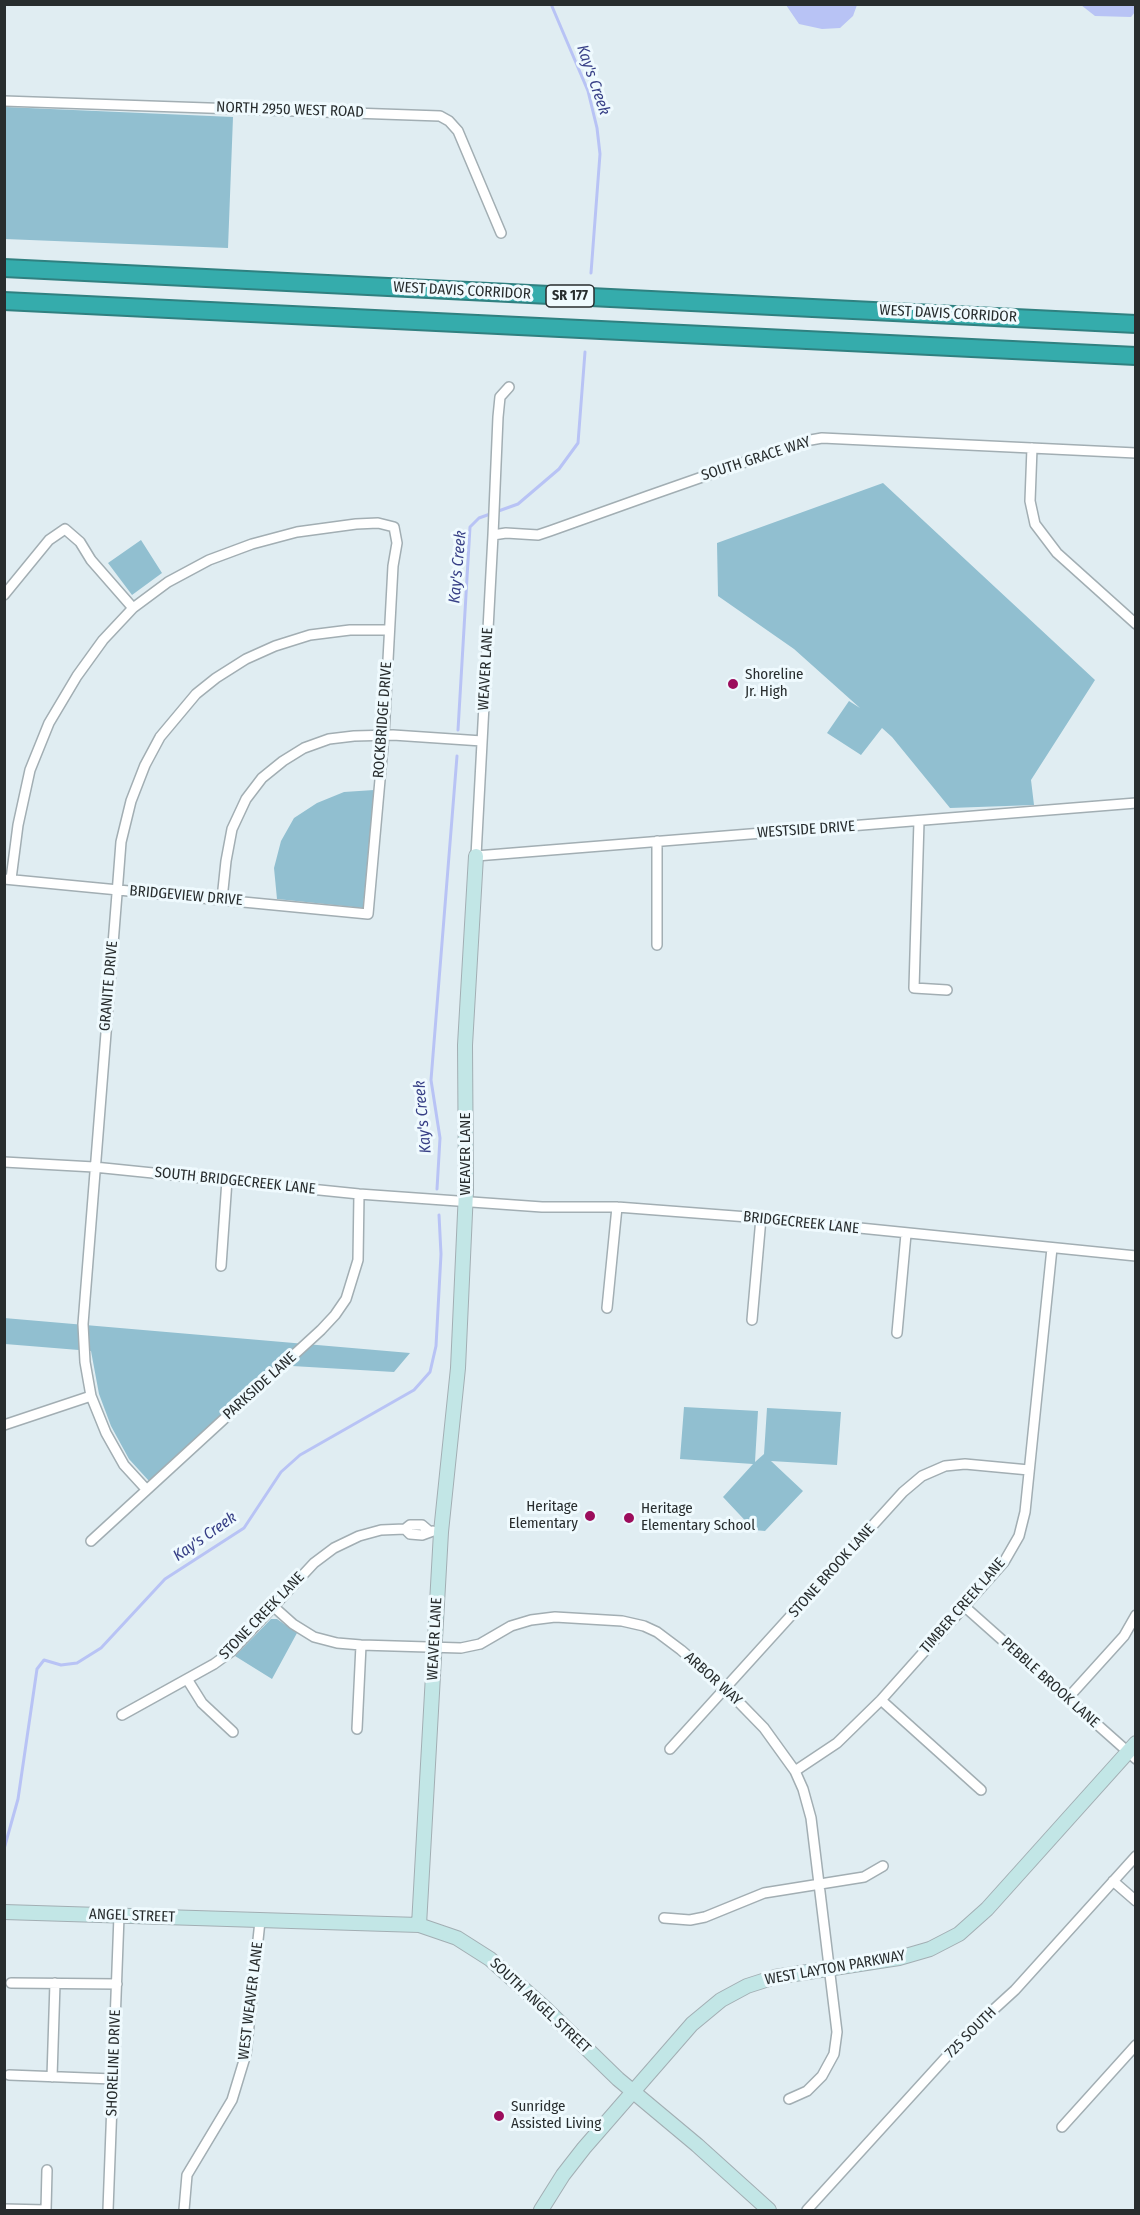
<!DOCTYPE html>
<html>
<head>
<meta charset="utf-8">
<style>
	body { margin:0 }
	#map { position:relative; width:1140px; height:2215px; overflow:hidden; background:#e0edf2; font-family:"Fira Sans Condensed",sans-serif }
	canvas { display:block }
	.frame { position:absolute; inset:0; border:6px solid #282d2e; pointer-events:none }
</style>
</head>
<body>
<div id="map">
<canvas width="1140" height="2215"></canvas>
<div class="frame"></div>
</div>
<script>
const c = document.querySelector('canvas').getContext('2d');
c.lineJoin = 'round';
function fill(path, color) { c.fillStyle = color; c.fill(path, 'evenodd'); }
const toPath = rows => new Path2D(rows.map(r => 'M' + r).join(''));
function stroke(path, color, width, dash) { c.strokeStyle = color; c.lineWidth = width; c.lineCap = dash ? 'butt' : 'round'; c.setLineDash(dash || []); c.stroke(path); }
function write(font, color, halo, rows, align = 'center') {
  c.font = font + ' "Fira Sans Condensed",sans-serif'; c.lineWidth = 6; c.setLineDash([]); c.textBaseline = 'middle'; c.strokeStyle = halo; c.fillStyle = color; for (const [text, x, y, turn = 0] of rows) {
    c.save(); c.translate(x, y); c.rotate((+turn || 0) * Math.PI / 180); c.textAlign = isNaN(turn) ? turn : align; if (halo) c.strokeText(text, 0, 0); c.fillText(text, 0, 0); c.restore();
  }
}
fill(toPath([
	[5,107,233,117,228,248,5,239],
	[883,483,1095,680,1031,780,1034,805,950,808,892,737,882,728,861,755,827,733,849,701,860,708,794,649,718,596,717,543],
	[141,540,162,573,132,595,108,563],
	[374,790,363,908,277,899,274,868,281,841,294,818,317,803,344,792],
	[4,1318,410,1353,394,1372,275,1365,149,1481,129,1459,111,1426,99,1394,91,1351,5,1344],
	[684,1407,758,1411,755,1462,764,1454,767,1408,841,1412,837,1465,771,1461,803,1491,765,1531,754,1530,723,1497,753,1464,680,1459],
	[271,1619,277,1619,297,1633,272,1679,235,1656]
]), '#91bfd0');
fill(toPath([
	[786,5,857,5,853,16,840,28,822,29,799,24],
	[1081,5,1135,5,1135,12,1131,17,1095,16]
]), '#b8c3f5');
stroke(toPath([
	[551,4,588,91,597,128,600,154,591,273],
	[458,730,470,527,479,518,518,504,559,469,578,443,585,352],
	[437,1189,440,1138,431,1080,457,756],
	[4,1849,18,1799,37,1669,44,1660,61,1665,77,1663,101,1648,165,1579,244,1528,281,1472,300,1455,414,1390,430,1372,436,1346,441,1254,439,1215]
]), '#b8c3f5', 3);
const street = toPath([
	[4,101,440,116,449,121,458,131,501,233],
	[509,387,500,397,498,417,493,535,476,856,1136,803],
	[1032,448,1030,501,1035,524,1057,553,1136,624],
	[493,535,506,533,538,535,550,531,648,496,805,441,822,438,1136,453],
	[4,595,49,540,65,529,80,542,91,560,133,608],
	[919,821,914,988,947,990],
	[4,879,368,914,384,735,393,566,397,543,394,527,378,523,356,524,297,532,252,544,209,560,168,582,133,608,103,640,77,676,49,723,30,770,18,825,11,879],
	[222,899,226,861,232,829,246,799,262,778,283,761,304,748,329,739,354,736,393,735,482,741],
	[657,945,657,841],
	[4,1162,94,1167,359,1194,542,1207,617,1207,761,1218,1136,1256],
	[221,1266,227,1180],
	[607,1308,617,1207],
	[752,1320,761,1218],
	[897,1333,906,1234],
	[4,1425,91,1396],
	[146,1489,124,1465,106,1433,91,1396,85,1362,83,1324,118,881,121,842,131,801,145,765,160,737,196,694,216,678,246,659,275,646,310,635,350,630,388,630],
	[405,1529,410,1534,422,1535,433,1531],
	[91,1541,321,1330,335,1315,346,1299,358,1260,359,1194],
	[274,1607,293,1624,314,1637,337,1643,361,1645,461,1648,480,1644,511,1626,531,1620,555,1617,622,1621,644,1626,657,1632,681,1650,725,1688,764,1728,795,1771,803,1789,811,1818,837,2032,834,2054,822,2076,807,2091,789,2099],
	[965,1607,1136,1759],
	[187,1679,202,1703,233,1732],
	[1067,1699,1124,1636,1136,1615],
	[881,1700,981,1790],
	[122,1715,214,1664,232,1651,314,1563,334,1548,359,1536,381,1530,405,1529,410,1525,422,1525,429,1531],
	[357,1729,361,1645],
	[670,1749,903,1492,922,1476,945,1466,965,1464,1029,1470],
	[795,1771,837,1743,881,1700,1004,1562,1019,1536,1025,1512,1052,1248],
	[1113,1881,1136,1901],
	[664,1918,690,1920,705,1917,764,1893,864,1877,883,1866],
	[11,1983,117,1984],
	[9,2075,113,2079],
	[52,2077,55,1983],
	[1062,2127,1136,2045],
	[4,2209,46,2210],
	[46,2210,47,2170],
	[108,2210,119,1916],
	[184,2210,187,2175,232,2100,246,2054,260,1921],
	[807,2210,969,2032,1015,1990,1136,1856]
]);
const secondary = toPath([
	[4,1912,419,1925,457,1938,490,1959,546,2009,618,2079,697,2145,769,2210],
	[419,1925,441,1532,458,1368,466,1191,465,1045,476,856],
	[541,2210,563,2175,584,2148,692,2024,721,2000,747,1986,775,1977,899,1958,930,1949,959,1934,987,1909,1136,1743]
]);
const highway = toPath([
	[4,268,1136,324],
	[4,301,1136,356]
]);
stroke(street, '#a2aeb3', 12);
stroke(secondary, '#a2aeb3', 16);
stroke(highway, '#308080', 20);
stroke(street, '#fff', 9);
stroke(secondary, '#c2e6e6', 14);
stroke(highway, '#35acac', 16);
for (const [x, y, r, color] of [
	[733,684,6,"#9c0d5c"],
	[590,1516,6,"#9c0d5c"],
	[629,1518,6,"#9c0d5c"],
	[499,2116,6,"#9c0d5c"]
]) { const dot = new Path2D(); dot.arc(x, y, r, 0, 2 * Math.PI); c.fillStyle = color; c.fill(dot); stroke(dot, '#effafe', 2); }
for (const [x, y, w] of [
	[570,296,48]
]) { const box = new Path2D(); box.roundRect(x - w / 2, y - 11, w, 22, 4.5); c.fillStyle = '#effafe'; c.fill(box); stroke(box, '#282d2e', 1.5); }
write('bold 14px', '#282d2e', null, [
	["SR 177",570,296]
]);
write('15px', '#282d2e', '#effafe', [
	["NORTH 2950 WEST ROAD",290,110,2],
	["WEST DAVIS CORRIDOR",462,291,3],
	["WEST DAVIS CORRIDOR",948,314,3],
	["SOUTH GRACE WAY",756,459,-18],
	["WEAVER LANE",486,669,-87],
	["ROCKBRIDGE DRIVE",383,720,-86],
	["WESTSIDE DRIVE",806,830,-4],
	["BRIDGEVIEW DRIVE",186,896,5],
	["GRANITE DRIVE",109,986,-85],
	["WEAVER LANE",466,1154,-90],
	["SOUTH BRIDGECREEK LANE",235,1181,6],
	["BRIDGECREEK LANE",801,1223,6],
	["PARKSIDE LANE",260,1386,-42],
	["STONE BROOK LANE",832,1571,-48],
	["TIMBER CREEK LANE",963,1606,-49],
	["STONE CREEK LANE",262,1616,-46],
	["WEAVER LANE",435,1639,-87],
	["ARBOR WAY",713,1679,42],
	["PEBBLE BROOK LANE",1050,1683,42],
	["ANGEL STREET",132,1916,2],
	["WEST LAYTON PARKWAY",835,1968,-10],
	["WEST WEAVER LANE",251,2001,-83],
	["SOUTH ANGEL STREET",540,2006,43],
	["725 SOUTH",971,2033,-45],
	["SHORELINE DRIVE",114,2063,-88]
]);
write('15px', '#282d2e', '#effafe', [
	["Shoreline",745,675],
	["Jr. High",745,692],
	["Heritage",578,1507,"right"],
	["Elementary",578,1524,"right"],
	["Heritage",641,1509],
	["Elementary School",641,1526],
	["Sunridge",511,2107],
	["Assisted Living",511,2124]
], 'left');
write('italic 16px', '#373f86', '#effafe', [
	["Kay's Creek",593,80,71],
	["Kay's Creek",458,567,-85],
	["Kay's Creek",423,1117,-95],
	["Kay's Creek",205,1537,-35]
]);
</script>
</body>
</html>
